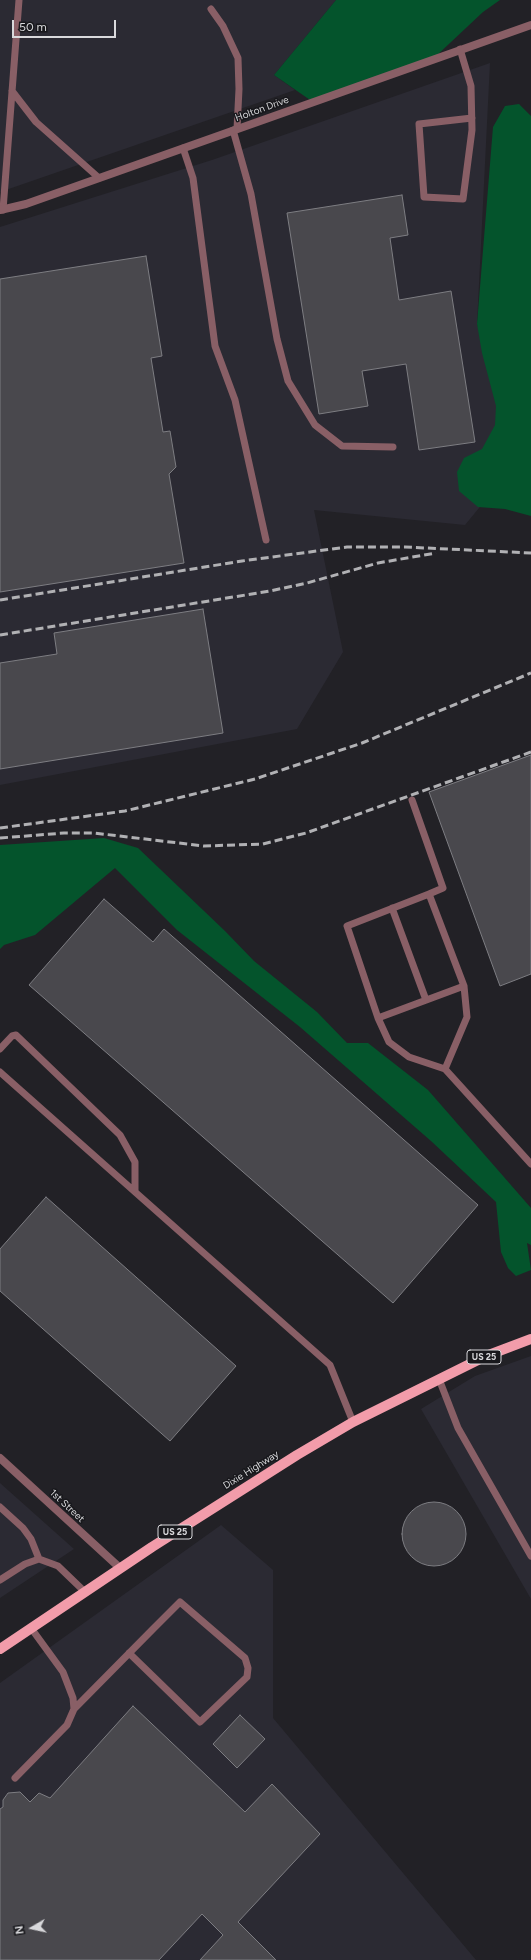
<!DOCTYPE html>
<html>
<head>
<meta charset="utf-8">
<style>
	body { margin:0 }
	#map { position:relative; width:531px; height:1960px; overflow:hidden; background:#222126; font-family:Figtree,sans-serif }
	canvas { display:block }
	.north { position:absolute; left:12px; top:1908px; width:40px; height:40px; -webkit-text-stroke:3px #18181c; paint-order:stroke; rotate:261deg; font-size:11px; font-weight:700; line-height:16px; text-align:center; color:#d9d9dc }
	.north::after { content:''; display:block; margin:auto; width:14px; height:18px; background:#d9d9dc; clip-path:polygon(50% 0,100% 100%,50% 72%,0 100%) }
	.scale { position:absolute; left:12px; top:20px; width:104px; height:18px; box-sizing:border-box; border:2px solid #d9d9dc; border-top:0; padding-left:5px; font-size:12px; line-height:14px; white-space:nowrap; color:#d9d9dc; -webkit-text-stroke:3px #18181c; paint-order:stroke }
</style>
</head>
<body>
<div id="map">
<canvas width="531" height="1960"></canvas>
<div class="north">N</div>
<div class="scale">50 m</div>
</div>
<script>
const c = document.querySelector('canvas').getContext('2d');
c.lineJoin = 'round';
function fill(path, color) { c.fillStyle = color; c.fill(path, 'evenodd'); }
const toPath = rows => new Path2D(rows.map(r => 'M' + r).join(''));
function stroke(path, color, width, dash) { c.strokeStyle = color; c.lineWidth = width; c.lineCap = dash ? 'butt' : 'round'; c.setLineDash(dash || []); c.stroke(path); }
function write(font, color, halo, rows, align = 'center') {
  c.font = font + ' Figtree,sans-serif'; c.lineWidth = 3; c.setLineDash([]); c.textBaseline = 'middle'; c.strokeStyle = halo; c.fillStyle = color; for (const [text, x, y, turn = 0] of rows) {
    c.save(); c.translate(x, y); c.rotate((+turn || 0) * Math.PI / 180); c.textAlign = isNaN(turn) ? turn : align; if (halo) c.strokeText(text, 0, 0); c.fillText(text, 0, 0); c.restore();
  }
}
fill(toPath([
	[0,0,336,0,274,75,295,90,0,192],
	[490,63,477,324,516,463,465,525,314,510,343,652,297,729,0,785,0,227,212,160],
	[531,1356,531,1599,421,1409,475,1376],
	[0,1483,74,1549,0,1598],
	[221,1525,273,1570,273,1718,476,1960,0,1960,0,1683]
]), '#2b2a33');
fill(toPath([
	[336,0,500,0,483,12,434,58,313,102,274,75],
	[519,104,531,116,531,516,505,509,478,507,459,491,457,472,464,458,482,449,495,425,496,406,482,353,477,324,493,127,505,106],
	[104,838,138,848,225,931,254,961,317,1012,347,1043,368,1043,428,1090,531,1208,531,1245,527,1243,531,1270,516,1276,508,1268,501,1252,496,1202,431,1141,300,1027,177,930,115,868,35,935,4,945,0,949,0,845]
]), '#04542c');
const building = toPath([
	[402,195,408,235,390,238,399,300,451,291,475,442,419,450,406,364,362,371,368,406,319,414,287,213,402,195],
	[146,256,162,356,151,358,163,432,170,431,176,467,169,474,184,563,0,592,0,279,146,256],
	[203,609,223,733,0,769,0,663,57,654,54,633,203,609],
	[531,755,531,974,500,986,429,792,531,755],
	[104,899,153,942,164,929,478,1205,393,1303,29,985,104,899],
	[46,1197,236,1366,170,1441,0,1291,0,1249,46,1197],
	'402 1534a32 32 0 1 1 64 0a32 32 0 1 1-64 0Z',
	[133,1706,245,1812,272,1784,320,1834,238,1922,276,1960,200,1960,223,1935,202,1914,159,1960,0,1960,0,1809,3,1807,3,1800,8,1793,20,1792,30,1802,39,1793,50,1798,133,1706],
	[240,1715,265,1739,237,1768,213,1744,240,1715]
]);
fill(building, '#49484d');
stroke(building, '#7d7d82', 1);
stroke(toPath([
	[211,9,223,26,238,58,239,89,237,129],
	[460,49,471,86,472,130,463,199,424,197,419,124,472,118],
	[12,91,36,122,99,178],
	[233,130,251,194,277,339,288,381,315,425,342,446,393,447],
	[183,148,193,178,215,346,235,400,266,540],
	[3,210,19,0],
	[412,800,443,888,429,894],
	[392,908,426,1000],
	[378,1018,464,986],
	[0,1049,12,1036,16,1035,120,1135,135,1162,135,1191],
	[445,1069,467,1017,464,986,429,894,347,926,378,1018,389,1042,409,1057,445,1069,531,1164],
	[0,1072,330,1365,353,1422],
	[439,1379,458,1428,531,1556],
	[0,1507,23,1528,31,1539,39,1559],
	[0,1580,25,1564,39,1559,58,1566,85,1592],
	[74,1709,154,1628,180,1602,245,1658,248,1668,247,1677,200,1722,129,1653],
	[15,1778,67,1725,74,1709,73,1698,63,1672,31,1628]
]), '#895f66', 7);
stroke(toPath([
	[0,210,26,204,531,25],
	[0,1458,120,1568]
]), '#895f66', 8);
stroke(toPath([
	[0,1649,152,1547,297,1455,353,1422,486,1356,531,1339]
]), '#f29caa', 10);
stroke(toPath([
	[0,600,242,561,347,547,405,547,531,553],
	[0,635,270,591,307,583,378,563,436,553],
	[0,828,125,811,255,779,362,743,531,673],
	[0,838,64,833,94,833,204,846,263,844,306,833,531,752]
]), '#b1b1b4', 3, [8, 4]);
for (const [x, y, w] of [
	[484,1357,34],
	[175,1532,34]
]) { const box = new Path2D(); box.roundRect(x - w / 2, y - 7, w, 14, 3); c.fillStyle = '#18181c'; c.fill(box); stroke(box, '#d9d9dc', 1); }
write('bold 9px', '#d9d9dc', null, [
	["US 25",484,1357],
	["US 25",175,1532]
]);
write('10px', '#d9d9dc', '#18181c', [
	["Holton Drive",262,109,-20],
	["Dixie Highway",251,1470,-32],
	["1st Street",67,1506,43]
]);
</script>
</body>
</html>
